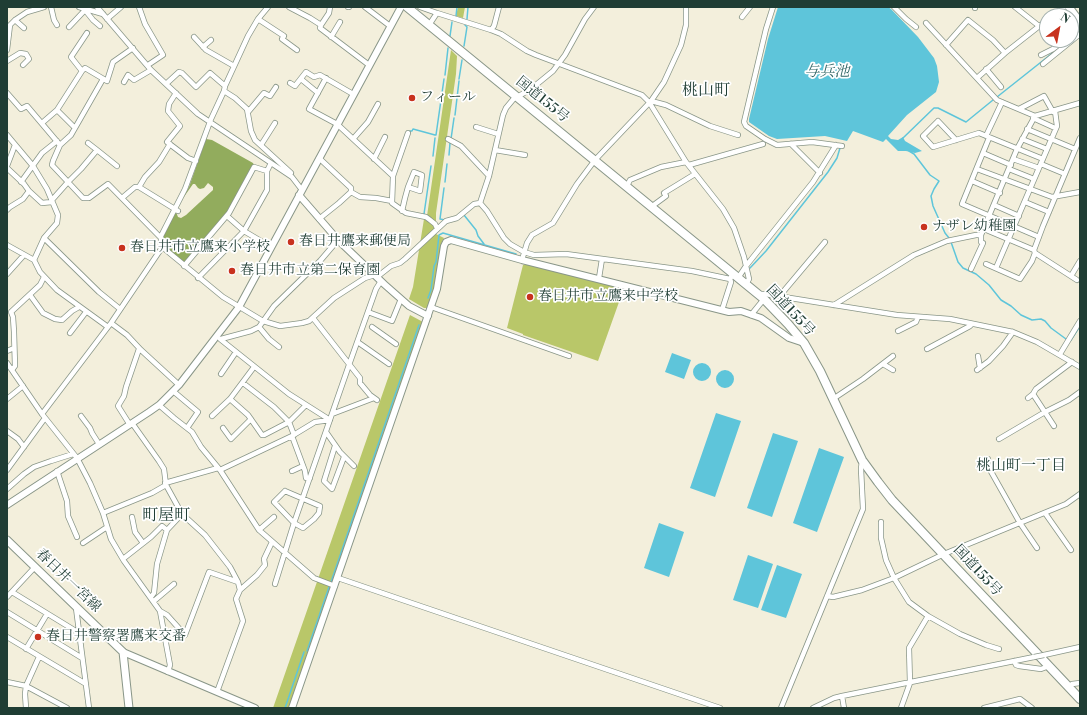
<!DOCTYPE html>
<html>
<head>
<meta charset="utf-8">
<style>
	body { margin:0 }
	#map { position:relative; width:1087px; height:715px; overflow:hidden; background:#f3efdc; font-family:"Libre Bodoni",serif }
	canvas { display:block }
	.frame { position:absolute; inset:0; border:8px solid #1f3d34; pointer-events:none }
	.north { position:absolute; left:1039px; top:8px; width:40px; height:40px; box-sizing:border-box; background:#fff; border:1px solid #a5b1ae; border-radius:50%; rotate:32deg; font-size:11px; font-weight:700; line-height:16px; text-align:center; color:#1f3d34 }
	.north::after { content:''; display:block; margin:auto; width:14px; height:18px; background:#c8321e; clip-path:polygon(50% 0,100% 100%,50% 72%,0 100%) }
</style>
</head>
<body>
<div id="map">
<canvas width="1087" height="715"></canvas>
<div class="frame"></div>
<div class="north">N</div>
</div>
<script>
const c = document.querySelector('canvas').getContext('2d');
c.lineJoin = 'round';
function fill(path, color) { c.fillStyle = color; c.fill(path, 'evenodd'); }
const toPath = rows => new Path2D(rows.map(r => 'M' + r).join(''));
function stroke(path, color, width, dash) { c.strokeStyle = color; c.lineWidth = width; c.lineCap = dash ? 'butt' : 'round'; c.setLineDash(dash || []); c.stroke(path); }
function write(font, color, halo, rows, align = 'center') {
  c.font = font + ' "Libre Bodoni","Noto Serif JP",serif'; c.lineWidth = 3.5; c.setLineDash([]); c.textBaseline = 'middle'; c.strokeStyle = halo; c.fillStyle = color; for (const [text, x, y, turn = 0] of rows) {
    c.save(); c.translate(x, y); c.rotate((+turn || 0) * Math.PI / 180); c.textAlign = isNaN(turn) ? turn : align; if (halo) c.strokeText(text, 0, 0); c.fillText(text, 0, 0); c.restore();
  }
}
fill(toPath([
	[458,7,465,7,463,18,456,16],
	[451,50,457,56,456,74,436,213,436,234,444,238,441,244,434,288,427,308,424,308,409,299,413,287,424,219,427,216],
	[523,265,528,265,624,288,598,361,523,335,523,334,507,328],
	[410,315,423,322,289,708,273,708]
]), '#b9c769');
fill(toPath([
	[206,139,212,140,253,163,254,165,228,212,185,263,184,263,164,246,162,238,176,212,178,217,181,218,186,215,213,190,213,187,208,183,204,188,200,189,198,188,195,184,193,184,181,201,189,187]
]), '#92ac5d');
fill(toPath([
	[778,7,888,7,891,9,918,37,934,58,937,66,939,82,936,92,907,115,888,136,891,139,898,140,903,137,905,141,922,151,915,153,906,151,898,151,886,139,883,142,853,131,847,141,825,136,777,139,769,136,749,122,749,119,768,39],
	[672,353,691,360,684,379,665,372],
	'693 372a9 9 0 1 1 18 0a9 9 0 1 1-18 0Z',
	'716 379a9 9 0 1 1 18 0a9 9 0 1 1-18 0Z',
	[716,413,741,421,715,497,690,488],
	[773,433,798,441,772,517,747,508],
	[819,448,844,457,817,532,793,523],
	[659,523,684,532,669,577,644,568],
	[748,555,773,564,758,608,733,600],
	[777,565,802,574,786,618,761,610]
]), '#5ec5da');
stroke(toPath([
	[456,16,457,7],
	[467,19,468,7],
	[450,36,452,22],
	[464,46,467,27,465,25],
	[445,75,448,48],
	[459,79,462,60],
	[997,97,1055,51],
	[455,115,459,81],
	[410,131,412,131,413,129,435,135],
	[436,135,444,79],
	[903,138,934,108,938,108,966,122,993,100],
	[451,139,454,118],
	[909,151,914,154,930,175,939,181,934,189,931,196,933,206,945,233,949,238],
	[449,155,450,143],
	[433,156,435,138],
	[445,182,447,164],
	[444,188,440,219,445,220],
	[424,214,431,166],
	[464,215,476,230,478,236,484,244],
	[951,242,958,262,963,268,976,274,989,285,1001,300,1011,306,1021,315,1032,320,1041,319,1045,321,1051,328,1066,339],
	[750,268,766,251,828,172,837,158,840,148],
	[428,298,431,290,434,266,436,262,439,235,443,233,516,254],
	[1071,340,1080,326],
	[331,582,419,325],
	[307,651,329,587],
	[285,708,304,652]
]), '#5ec5da', 1.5);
const minor = toPath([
	[51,7,54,20,57,25],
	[79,7,103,14],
	[97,7,151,70,198,114,292,177,302,190],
	[139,7,145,24,163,55,148,65],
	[289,7,310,18,321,25,320,28,369,65],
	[348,7,349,7],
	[365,7,390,26],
	[420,7,437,13],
	[773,7,766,29,744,122,746,126,765,139,777,145,812,142,842,146],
	[894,7,906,19,916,27],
	[975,7,975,8],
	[1015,7,1039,26],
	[85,10,93,20,100,26],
	[1052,16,1064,7],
	[742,17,750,7],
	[107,19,121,7],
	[258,19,284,36,282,39,297,50],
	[15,20,24,28],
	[926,23,997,100,1035,116,1080,103],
	[321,25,329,13,330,7],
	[429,25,437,13,491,30,501,34,527,51,536,55,642,95,649,102,686,162,723,209,734,228,744,257,749,279,746,284],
	[69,27,86,9],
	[491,30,494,26,499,7],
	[1071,35,1080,27],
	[194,37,206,50,234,66],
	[331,37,340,22],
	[946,45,968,20,993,40,1005,53],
	[203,47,211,40],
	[7,50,10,25,15,20,27,12,44,7],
	[1041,55,1053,49,1065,40],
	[7,61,20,53,26,54,29,59,23,65],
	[1043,64,1080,34],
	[986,69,1001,87],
	[82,71,85,68,107,81,113,62,133,48],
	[326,78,309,109,337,124,393,176,392,203,406,213,426,217,430,220,435,224,437,228],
	[977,78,1005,53,1047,20],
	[301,79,318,93],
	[124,82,128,75,134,80,151,70],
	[290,83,295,86,306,72,314,77,320,75,353,94],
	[166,84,179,72,182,73,196,87,210,73,225,86],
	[224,91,235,98,247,109,251,131,255,140,291,173],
	[7,93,21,109,27,106,60,145,53,161,52,165,68,182,81,169,97,150,88,143],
	[176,93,169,104,168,111,180,126,167,142,188,158,196,161],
	[517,97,531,89,553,71,565,55,585,19,594,7],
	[651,101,666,105,710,126,738,135],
	[1019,109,1044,96,1053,112],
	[57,110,82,71,71,57,87,33],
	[248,112,264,93,270,96,276,87],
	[1033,118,1055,128],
	[42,123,57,110,75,128,71,135,60,145],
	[476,127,498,134],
	[75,128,103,79],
	[1027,129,1075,149],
	[7,135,33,166,47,189,58,215,57,223,44,238,34,260],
	[986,136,1002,102],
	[989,138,962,204,1039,237],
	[353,139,368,122,378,104],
	[448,139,461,146,489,176],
	[1022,139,1047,149],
	[956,140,938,121,923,136,933,147,979,133,1043,159],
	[791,144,820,173],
	[261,145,275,123],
	[97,150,117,166],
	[495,150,525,155],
	[983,153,1011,165],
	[319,158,351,188,351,192,339,203,319,219],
	[374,159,385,137],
	[1013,159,1039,168],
	[1041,164,1065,174],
	[689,165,763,144],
	[7,166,15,145],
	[7,168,24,184,29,191,42,203,52,202],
	[977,169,1052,197,1080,192],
	[1009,169,1034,179],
	[393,176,408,133],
	[972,181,1000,193],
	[21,182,42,153,57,141],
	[627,186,630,180,661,167,686,162],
	[139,187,145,177,159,162,170,144],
	[351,192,360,197,376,198,392,201],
	[122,198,135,187,139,187,178,211],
	[52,200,68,182,83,198,89,198,108,184,161,238],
	[1025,202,1049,212],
	[480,203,487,211,504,238,510,244,524,252,534,255,566,254,692,271,730,279,733,274],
	[994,205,1019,216],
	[651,207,666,196,664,193,695,174],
	[7,210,10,207,23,199,29,191],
	[402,211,405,198,408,187,414,172,422,175,420,191,408,187],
	[227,216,244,231,271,247],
	[984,229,1034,250],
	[44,238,99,292,120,309],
	[7,245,34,260,40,272,57,290,108,327],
	[161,246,223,297,263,321,280,326,302,323,309,321,334,298,365,278,375,275],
	[1035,253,1077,280],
	[522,260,527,243,532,235,553,223,577,184,595,160,651,101,664,82,681,45,686,25,686,7],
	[986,264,1020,279,1032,261,1035,253,1034,250,1043,226,1080,138],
	[184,266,229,213,254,167,267,171],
	[996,268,1057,126,1055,111],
	[971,269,983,243,981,242,981,235,1017,149,1035,116],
	[7,274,24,255],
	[1071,276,1080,261],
	[377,277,391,266,400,263,405,259,446,221,457,218,474,204,480,203,489,176,503,115,506,108,516,96],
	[198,278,244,231,267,190,267,171,271,163],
	[599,278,602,259],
	[738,278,746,266,813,182,836,145],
	[759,294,765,294,897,315,950,319,1013,332,1037,342,1080,367],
	[30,295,43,313,55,319,62,320,72,311,79,307],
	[782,296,783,292,825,242],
	[834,305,914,255,947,241,976,235,981,235],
	[431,307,569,356],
	[722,310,731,282,730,279],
	[368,312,392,321,401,299],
	[751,315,764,299],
	[313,318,360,378,360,383,370,395,377,400],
	[111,323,127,335,141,350,179,385],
	[259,327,269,339,279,347],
	[372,327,396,344],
	[898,331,916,322,918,317],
	[70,333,86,312],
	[220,339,289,394,330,420],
	[221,339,251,331,259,327,274,306,320,261,338,240],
	[359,343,389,364],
	[927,349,970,326,972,324],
	[7,351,14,348],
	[1060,354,1080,321],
	[978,356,980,368],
	[7,363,42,414,77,458,90,483,103,513,111,539,124,561,160,611,170,665,168,672],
	[883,364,893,370],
	[12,370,15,366,14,332,13,317,11,312,40,285,44,277],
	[977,370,989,361,1003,346,1013,332],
	[221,374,236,352],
	[243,383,274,407,289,422,305,406],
	[173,391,198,412,187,428],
	[1028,398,1033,394],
	[7,399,23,386],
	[230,399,248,415,262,435,264,435,289,422,294,435],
	[833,399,863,379,893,356],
	[159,405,174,418,192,432,201,447,220,470,259,530,314,578,335,586],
	[42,414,111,323,161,249,161,236,185,189,211,119,224,91,225,86,248,36,258,19,268,7],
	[332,414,374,398],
	[81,416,90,428,92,433,99,444],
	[212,416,230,399,254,367],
	[132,423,159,461,164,469,166,485,182,514,205,535,230,567,238,582,240,590,236,599,237,602,243,621,217,692],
	[130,425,118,406,124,396,126,387,139,349],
	[1054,426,1033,394,1036,389,1072,362],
	[223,428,231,439,251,419],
	[7,431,18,439,24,447],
	[326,432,340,452,354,466],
	[292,436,305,471,306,478,310,478],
	[999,439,1045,412,1069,400,1080,392],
	[335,446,324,481,332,489,344,457],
	[988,459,989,468,1020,523,1037,548],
	[7,470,45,418],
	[220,470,292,436,315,422,330,420],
	[57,471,67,501,68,516,77,537],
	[292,471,303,466],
	[165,483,218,468],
	[7,489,24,474,34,467,51,461,73,454],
	[285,491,320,506,319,513,314,519,303,528,294,523,274,502,285,491],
	[103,513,152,493,166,485],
	[1045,513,1071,550],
	[132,517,135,532,143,543],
	[881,522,881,538,886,560,894,578,909,602,928,616,960,634,986,645,999,649],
	[259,530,274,517],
	[83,543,107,527],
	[123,559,151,537,162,526,167,530],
	[338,578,720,708],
	[275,584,294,523,349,365,376,289,381,281],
	[240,590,257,575,265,565,264,559,272,542],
	[12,592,79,633],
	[827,596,833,597,862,590,894,578,944,554,1066,504,1080,494],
	[7,597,35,567],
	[151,597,154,593,157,564,167,530,182,514],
	[154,601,174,584],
	[76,608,89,708],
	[160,611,167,615,185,635,209,572,238,582],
	[7,612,82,658],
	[7,637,86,684],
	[26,649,47,614],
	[1044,655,1080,647],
	[1014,661,1016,665,1019,666,1041,669,1049,666],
	[7,682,26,686,67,708],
	[1069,687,1072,684,1080,683],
	[842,696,844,708],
	[26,708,25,694,26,686,39,657],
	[781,708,863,509,861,469,862,460],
	[813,708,834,698,842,696,1034,657],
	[901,708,910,683,909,648,928,616],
	[984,708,1020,699,1032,708]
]);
const tertiary = toPath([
	[299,195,338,240,384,284,409,306,428,316],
	[7,505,149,412,159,405,179,385,239,307,401,7],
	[123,652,255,708],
	[292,708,437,289,444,246,446,242,451,240,522,260,729,312,741,311,761,318,789,338,804,343]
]);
const secondary = toPath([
	[1069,7,1080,22]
]);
const primary = toPath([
	[7,540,123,652,129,708]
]);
const trunk = toPath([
	[407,7,764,299,788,324,804,343,820,371,862,460,878,482,892,500,1080,699]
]);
stroke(minor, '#899688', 6);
stroke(tertiary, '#899688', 8);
stroke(secondary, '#899688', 9);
stroke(primary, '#899688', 9);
stroke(trunk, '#899688', 10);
stroke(minor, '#fff', 4.5);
stroke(tertiary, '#fff', 6);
stroke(secondary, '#fff', 7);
stroke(primary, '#fff', 7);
stroke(trunk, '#fff', 8);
const minorBridge = toPath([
	[1034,657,1044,655]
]);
stroke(minorBridge, '#899688', 6, []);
stroke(minorBridge, '#fff', 4.5);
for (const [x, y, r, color] of [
	[412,98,4,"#c8321e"],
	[924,227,4,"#c8321e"],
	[291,242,4,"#c8321e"],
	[122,248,4,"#c8321e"],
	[232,271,4,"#c8321e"],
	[530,297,4,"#c8321e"],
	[38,637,4,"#c8321e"]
]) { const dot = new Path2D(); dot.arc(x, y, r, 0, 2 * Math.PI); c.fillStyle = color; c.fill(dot); stroke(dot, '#fff', 1.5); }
write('14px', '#1f3d34', '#fff', [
	["フィール",420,98],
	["ナザレ幼稚園",932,227],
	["春日井鷹来郵便局",299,242],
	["春日井市立鷹来小学校",130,248],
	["春日井市立第二保育園",240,271],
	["春日井市立鷹来中学校",538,297],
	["春日井警察署鷹来交番",46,637]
], 'left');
write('14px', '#1f3d34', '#fff', [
	["国道155号",542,100,39],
	["国道155号",790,311,47],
	["国道155号",977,571,47],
	["春日井一宮線",68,581,44]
]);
write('italic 15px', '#326666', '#fff', [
	["与兵池",827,72]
]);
write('15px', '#1f3d34', '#fff', [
	["桃山町一丁目",1021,466]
]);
write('16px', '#1f3d34', '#fff', [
	["桃山町",706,91],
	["町屋町",166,516]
]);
</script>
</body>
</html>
